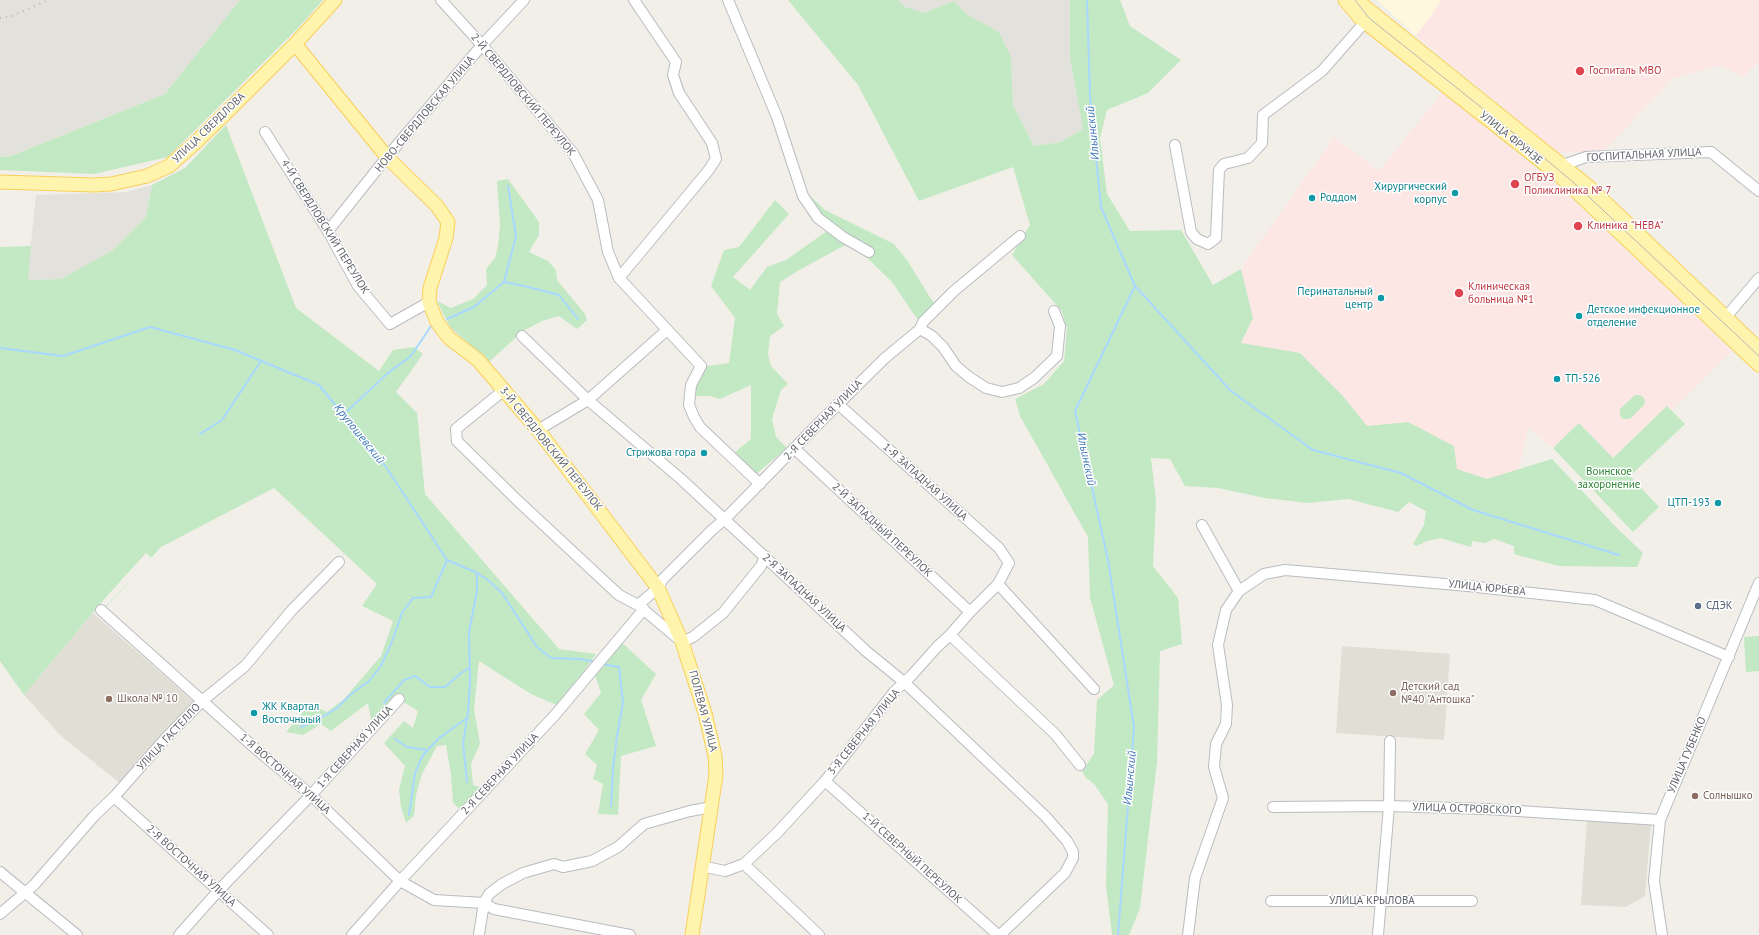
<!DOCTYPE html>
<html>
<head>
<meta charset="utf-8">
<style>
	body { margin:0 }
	canvas { display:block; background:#f1efe7 }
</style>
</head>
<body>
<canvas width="1759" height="935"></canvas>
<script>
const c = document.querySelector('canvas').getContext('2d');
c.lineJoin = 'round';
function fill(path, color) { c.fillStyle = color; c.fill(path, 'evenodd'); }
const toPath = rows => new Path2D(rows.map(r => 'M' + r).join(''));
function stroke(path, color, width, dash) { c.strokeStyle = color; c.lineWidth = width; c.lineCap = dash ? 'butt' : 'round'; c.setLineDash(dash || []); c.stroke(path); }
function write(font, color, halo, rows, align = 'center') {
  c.font = font + ' "PT Sans",sans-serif'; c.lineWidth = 3; c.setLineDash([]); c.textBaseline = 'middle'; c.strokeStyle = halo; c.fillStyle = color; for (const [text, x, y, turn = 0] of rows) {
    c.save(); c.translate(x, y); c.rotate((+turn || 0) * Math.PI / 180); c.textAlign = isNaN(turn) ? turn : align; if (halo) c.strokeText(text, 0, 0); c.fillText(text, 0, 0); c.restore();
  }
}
fill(toPath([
	[1377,0,1442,0,1416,36]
]), '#fff8de');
fill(toPath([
	[0,0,240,0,165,94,11,156,0,157],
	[898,0,1070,0,1070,58,1083,129,1061,142,1034,146,1013,105,1011,57,999,32,966,14,954,1,924,13,905,7],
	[152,185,146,217,113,250,61,279,27,280,36,195,127,192]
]), '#e2e1db');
fill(toPath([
	[93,613,195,703,121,784,61,736,24,695],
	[1342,646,1450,654,1444,740,1336,733],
	[1587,820,1651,823,1645,896,1626,907,1581,905]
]), '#e1ded5');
fill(toPath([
	[1442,0,1759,0,1759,62,1743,77,1720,65,1672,79,1604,151,1559,153,1416,36],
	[1442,93,1559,187,1732,351,1671,410,1667,406,1612,458,1579,423,1553,448,1528,427,1519,469,1487,479,1457,469,1409,422,1367,426,1342,395,1300,353,1241,344,1253,318,1241,269,1334,137,1379,171]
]), '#fde7e4');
fill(toPath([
	[240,0,323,0,298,28,168,157,94,174,0,170,0,157,11,156,165,94],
	[788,0,898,0,905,7,924,13,954,1,966,14,999,32,1011,57,1013,105,1034,146,1061,142,1083,129,1070,58,1070,0,1120,0,1130,26,1181,60,1148,93,1107,110,1100,138,1107,194,1130,231,1181,230,1213,285,1241,269,1253,318,1241,343,1300,353,1342,395,1367,426,1408,422,1454,446,1457,469,1487,479,1552,459,1615,526,1643,553,1637,567,1559,566,1514,554,1514,546,1494,539,1485,543,1472,541,1471,547,1440,538,1427,541,1416,546,1413,544,1424,525,1426,511,1409,502,1398,512,1348,499,1308,503,1265,498,1218,488,1185,486,1170,459,1151,458,1156,501,1153,566,1178,598,1182,644,1160,651,1157,762,1140,908,1129,935,1112,935,1106,886,1108,804,1094,784,1086,778,1082,771,1094,754,1097,700,1114,685,1090,598,1088,537,1020,416,1015,399,1044,384,1064,361,1067,328,1062,311,1012,255,1030,225,1013,167,919,201,858,85],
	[226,125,296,308,379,371,393,350,414,347,423,354,396,392,417,413,425,494,559,649,596,654,559,706,531,694,479,661,474,709,480,744,471,764,473,785,482,788,461,810,453,803,451,775,446,745,437,746,422,774,416,795,414,816,406,823,401,807,399,790,405,766,384,743,404,721,413,728,418,711,402,701,372,725,368,703,331,731,321,724,303,735,286,732,310,704,327,712,344,699,381,656,393,621,362,606,377,584,274,488,161,547,105,608,104,608,151,558,146,553,107,596,24,695,0,661,0,247,31,246,28,280,61,279,113,250,146,217,152,185,185,168],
	[508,179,539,222,539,235,529,252,548,261,556,270,557,280,585,314,587,320,577,329,559,316,542,321,523,331,489,362,450,327,437,301,451,308,473,299,487,285,486,269,495,258,498,246,500,225,497,181],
	[809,195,825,210,894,244,907,260,931,299,937,306,920,323,892,282,863,254,845,245,796,272,780,282,777,314,784,326,770,336,768,355,771,366,788,384,781,390,772,419,776,437,787,448,756,474,735,452,751,439,751,385,720,399,710,396,693,396,697,380,707,366,729,363,735,318,711,286,724,250,739,247,775,200,789,214,733,277,750,290,767,267,786,260,827,231,800,202],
	[1635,395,1639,395,1643,397,1645,401,1644,405,1630,419,1623,419,1620,416,1620,409],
	[1667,406,1685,424,1630,476,1659,507,1633,532,1553,448,1579,423,1613,458],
	[1759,636,1759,671,1746,672,1744,637],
	[621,642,656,674,641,700,656,746,621,756,618,815,598,814,603,784,593,779,597,765,585,754,599,730,584,714,601,693,595,675]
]), '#c3e9c4');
stroke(toPath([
	[1087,0,1090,97,1101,207,1135,286,1075,411,1108,560,1134,727,1118,935],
	[504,282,524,286,559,295,578,319],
	[1135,286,1231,391,1313,450,1401,473,1473,510,1619,555],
	[447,319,474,307,504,282,516,236,508,186],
	[0,348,63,356,150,327,235,350,319,385,386,467,447,560,477,573,477,591,469,632,470,682,468,713,463,743,467,782],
	[343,415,388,373,411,356,431,326],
	[200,434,222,420,261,361],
	[477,573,489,581,502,593,537,647,551,658,579,659,596,662],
	[602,664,619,667,623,703,617,736,613,768,611,806],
	[384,703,404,680,415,676,430,687,445,687,461,673,469,668],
	[301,727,319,719,337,708,350,695,369,681,381,666,391,644,402,613,413,598,431,597,447,560],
	[395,739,407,747,427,750],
	[409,815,415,773,423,755,439,738,467,718]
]), '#a9d8ff', 2);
const minor = toPath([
	[441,0,482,45,573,153,598,200,608,252,619,278,701,366,691,385,689,405,694,417,700,427,760,484],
	[728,0,777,117,803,196,818,218,843,237,869,252],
	[265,132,328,231,358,286,390,324,429,302],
	[1175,145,1191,232,1197,239,1208,244,1216,238,1219,170,1224,164,1248,158,1262,143,1263,115,1322,71,1365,22],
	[1563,165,1586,157,1711,152,1759,191],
	[328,231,387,157,482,45,524,0],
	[619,278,708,171,716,159,712,143,679,93,673,75,676,62,634,0],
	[1721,323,1759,278],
	[920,329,932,336,943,347,956,366,969,377,986,388,1002,392,1019,388,1034,378,1057,356,1060,326,1054,311],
	[522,336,588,400,681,479,866,651,904,682,1045,816,1067,841,1073,852,1073,858,1065,873,1000,935],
	[504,390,456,429,457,441,517,500,619,595,638,605],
	[538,430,588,400,667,330],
	[795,449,970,612],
	[1202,525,1239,591],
	[765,556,761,566,723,613,693,637,682,642,638,605,658,588,663,579,712,530,725,519,817,425,885,358,920,329,923,322,954,291,1020,236],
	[998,584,1094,689],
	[101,610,257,750,311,795,400,881,434,900,484,903,494,909,630,935],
	[950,635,1055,734,1080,765],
	[825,781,998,935],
	[114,797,268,935],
	[1273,807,1389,806,1486,809,1660,820],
	[744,864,819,935],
	[701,866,725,871,744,864,777,833,825,781,894,692,911,676,937,647,950,635,970,612,998,584,1009,563,999,548,838,404],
	[0,872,77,935],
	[1271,901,1472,901],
	[0,914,34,885,95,815,114,797,165,739,202,701,245,666,291,611,339,562],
	[479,934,484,903,489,894,502,884,523,873,554,864,563,867,592,861,618,847,644,824,690,811,712,807],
	[179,935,219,890,311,795,399,699],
	[352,935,400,881,555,715,644,609],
	[1188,935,1195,878,1223,798,1214,767,1216,744,1226,724,1227,705,1218,645,1226,610,1239,591,1264,574,1285,570,1468,586,1595,600,1729,657],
	[1378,935,1389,806,1390,741],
	[1662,935,1654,881,1660,820,1759,583]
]);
const major = toPath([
	[1345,0,1361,19,1561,177,1759,365],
	[1352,0,1364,6,1588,186,1759,349],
	[295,44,387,157,437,206,448,222,446,238,430,288,429,302,437,322,449,338,478,360,538,430,658,588,682,642,705,713,715,756,716,775,692,935],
	[0,182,94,185,111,184,147,176,169,166,194,144,230,109,295,44,335,0]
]);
stroke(minor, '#b9bcc1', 12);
stroke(major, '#f9cf59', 15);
stroke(minor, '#fff', 10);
stroke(major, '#fff4ae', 13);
stroke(toPath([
	[1355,0,1369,18,1536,151,1574,183,1759,356]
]), '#b6b6b8', 1);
stroke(toPath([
	[0,18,12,16,49,0]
]), '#b6b6b8', 2, [1, 5]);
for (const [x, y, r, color] of [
	[1580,71,5,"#e0444e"],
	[1515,184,5,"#e0444e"],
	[1455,193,4,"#0f9aa8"],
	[1312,198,4,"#0f9aa8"],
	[1578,226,5,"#e0444e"],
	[1459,293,5,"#e0444e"],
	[1381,298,4,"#0f9aa8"],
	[1579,316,4,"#0f9aa8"],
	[1557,379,4,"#0f9aa8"],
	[704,453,4,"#0f9aa8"],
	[1718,503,4,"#0f9aa8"],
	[1698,606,4,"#5c6f8a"],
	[1393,693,4,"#8d6e63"],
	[109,699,4,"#8d6e63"],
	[254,713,4,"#0f9aa8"],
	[1695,796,4,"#8d6e63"]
]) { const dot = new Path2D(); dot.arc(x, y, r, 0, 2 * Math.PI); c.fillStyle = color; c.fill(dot); stroke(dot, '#fff', 1.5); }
write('11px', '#be3a42', '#fff', [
	["Госпиталь МВО",1589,71],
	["ОГБУЗ",1524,178],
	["Поликлиника № 7",1524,191],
	["Клиника \"НЕВА\"",1587,226],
	["Клиническая",1468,287],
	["больница №1",1468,300]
], 'left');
write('11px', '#5e6268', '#fff', [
	["2-Й СВЕРДЛОВСКИЙ ПЕРЕУЛОК",523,95,50],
	["НОВО-СВЕРДЛОВСКАЯ УЛИЦА",425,114,-50],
	["УЛИЦА СВЕРДЛОВА",209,128,-44],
	["УЛИЦА ФРУНЗЕ",1511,138,39],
	["ГОСПИТАЛЬНАЯ УЛИЦА",1644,155,-3],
	["4-Й СВЕРДЛОВСКИЙ ПЕРЕУЛОК",325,227,58],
	["2-Я СЕВЕРНАЯ УЛИЦА",823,420,-46],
	["3-Й СВЕРДЛОВСКИЙ ПЕРЕУЛОК",551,449,51],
	["1-Я ЗАПАДНАЯ УЛИЦА",925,482,42],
	["2-Й ЗАПАДНЫЙ ПЕРЕУЛОК",882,530,43],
	["УЛИЦА ЮРЬЕВА",1487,588,6],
	["2-Я ЗАПАДНАЯ УЛИЦА",804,593,43],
	["ПОЛЕВАЯ УЛИЦА",703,711,75],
	["3-Я СЕВЕРНАЯ УЛИЦА",864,732,-51],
	["УЛИЦА ГАСТЕЛЛО",169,737,-47],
	["1-Я СЕВЕРНАЯ УЛИЦА",355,747,-48],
	["УЛИЦА ГУБЕНКО",1687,755,-67],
	["1-Я ВОСТОЧНАЯ УЛИЦА",285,774,41],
	["2-Я СЕВЕРНАЯ УЛИЦА",500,774,-47],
	["УЛИЦА ОСТРОВСКОГО",1467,809,2],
	["1-Й СЕВЕРНЫЙ ПЕРЕУЛОК",912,858,42],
	["2-Я ВОСТОЧНАЯ УЛИЦА",191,866,42],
	["УЛИЦА КРЫЛОВА",1372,901]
]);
write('11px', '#0d838f', '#fff', [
	["Хирургический",1447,187],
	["корпус",1447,200],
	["Роддом",1320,198,"left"],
	["Перинатальный",1373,292],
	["центр",1373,305],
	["Детское инфекционное",1587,310,"left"],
	["отделение",1587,323,"left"],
	["ТП-526",1565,379,"left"],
	["Стрижова гора",696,453],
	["ЦТП-193",1710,503],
	["ЖК Квартал",262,707,"left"],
	["Восточныый",262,720,"left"]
], 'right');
write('11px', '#308437', '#fff', [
	["Воинское",1609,472],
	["захоронение",1609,485]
]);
write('11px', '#4e5e75', '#fff', [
	["СДЭК",1706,606]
], 'left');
write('11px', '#785e54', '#fff', [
	["Детский сад",1401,687],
	["№40 \"Антошка\"",1401,700],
	["Школа № 10",117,699],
	["Солнышко",1703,796]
], 'left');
write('italic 12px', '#3f77b8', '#fff', [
	["Ильинский",1093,133,-96],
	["Крупошевский",359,434,51],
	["Ильинский",1086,459,78],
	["Ильинский",1130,778,-85]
]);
</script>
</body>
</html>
